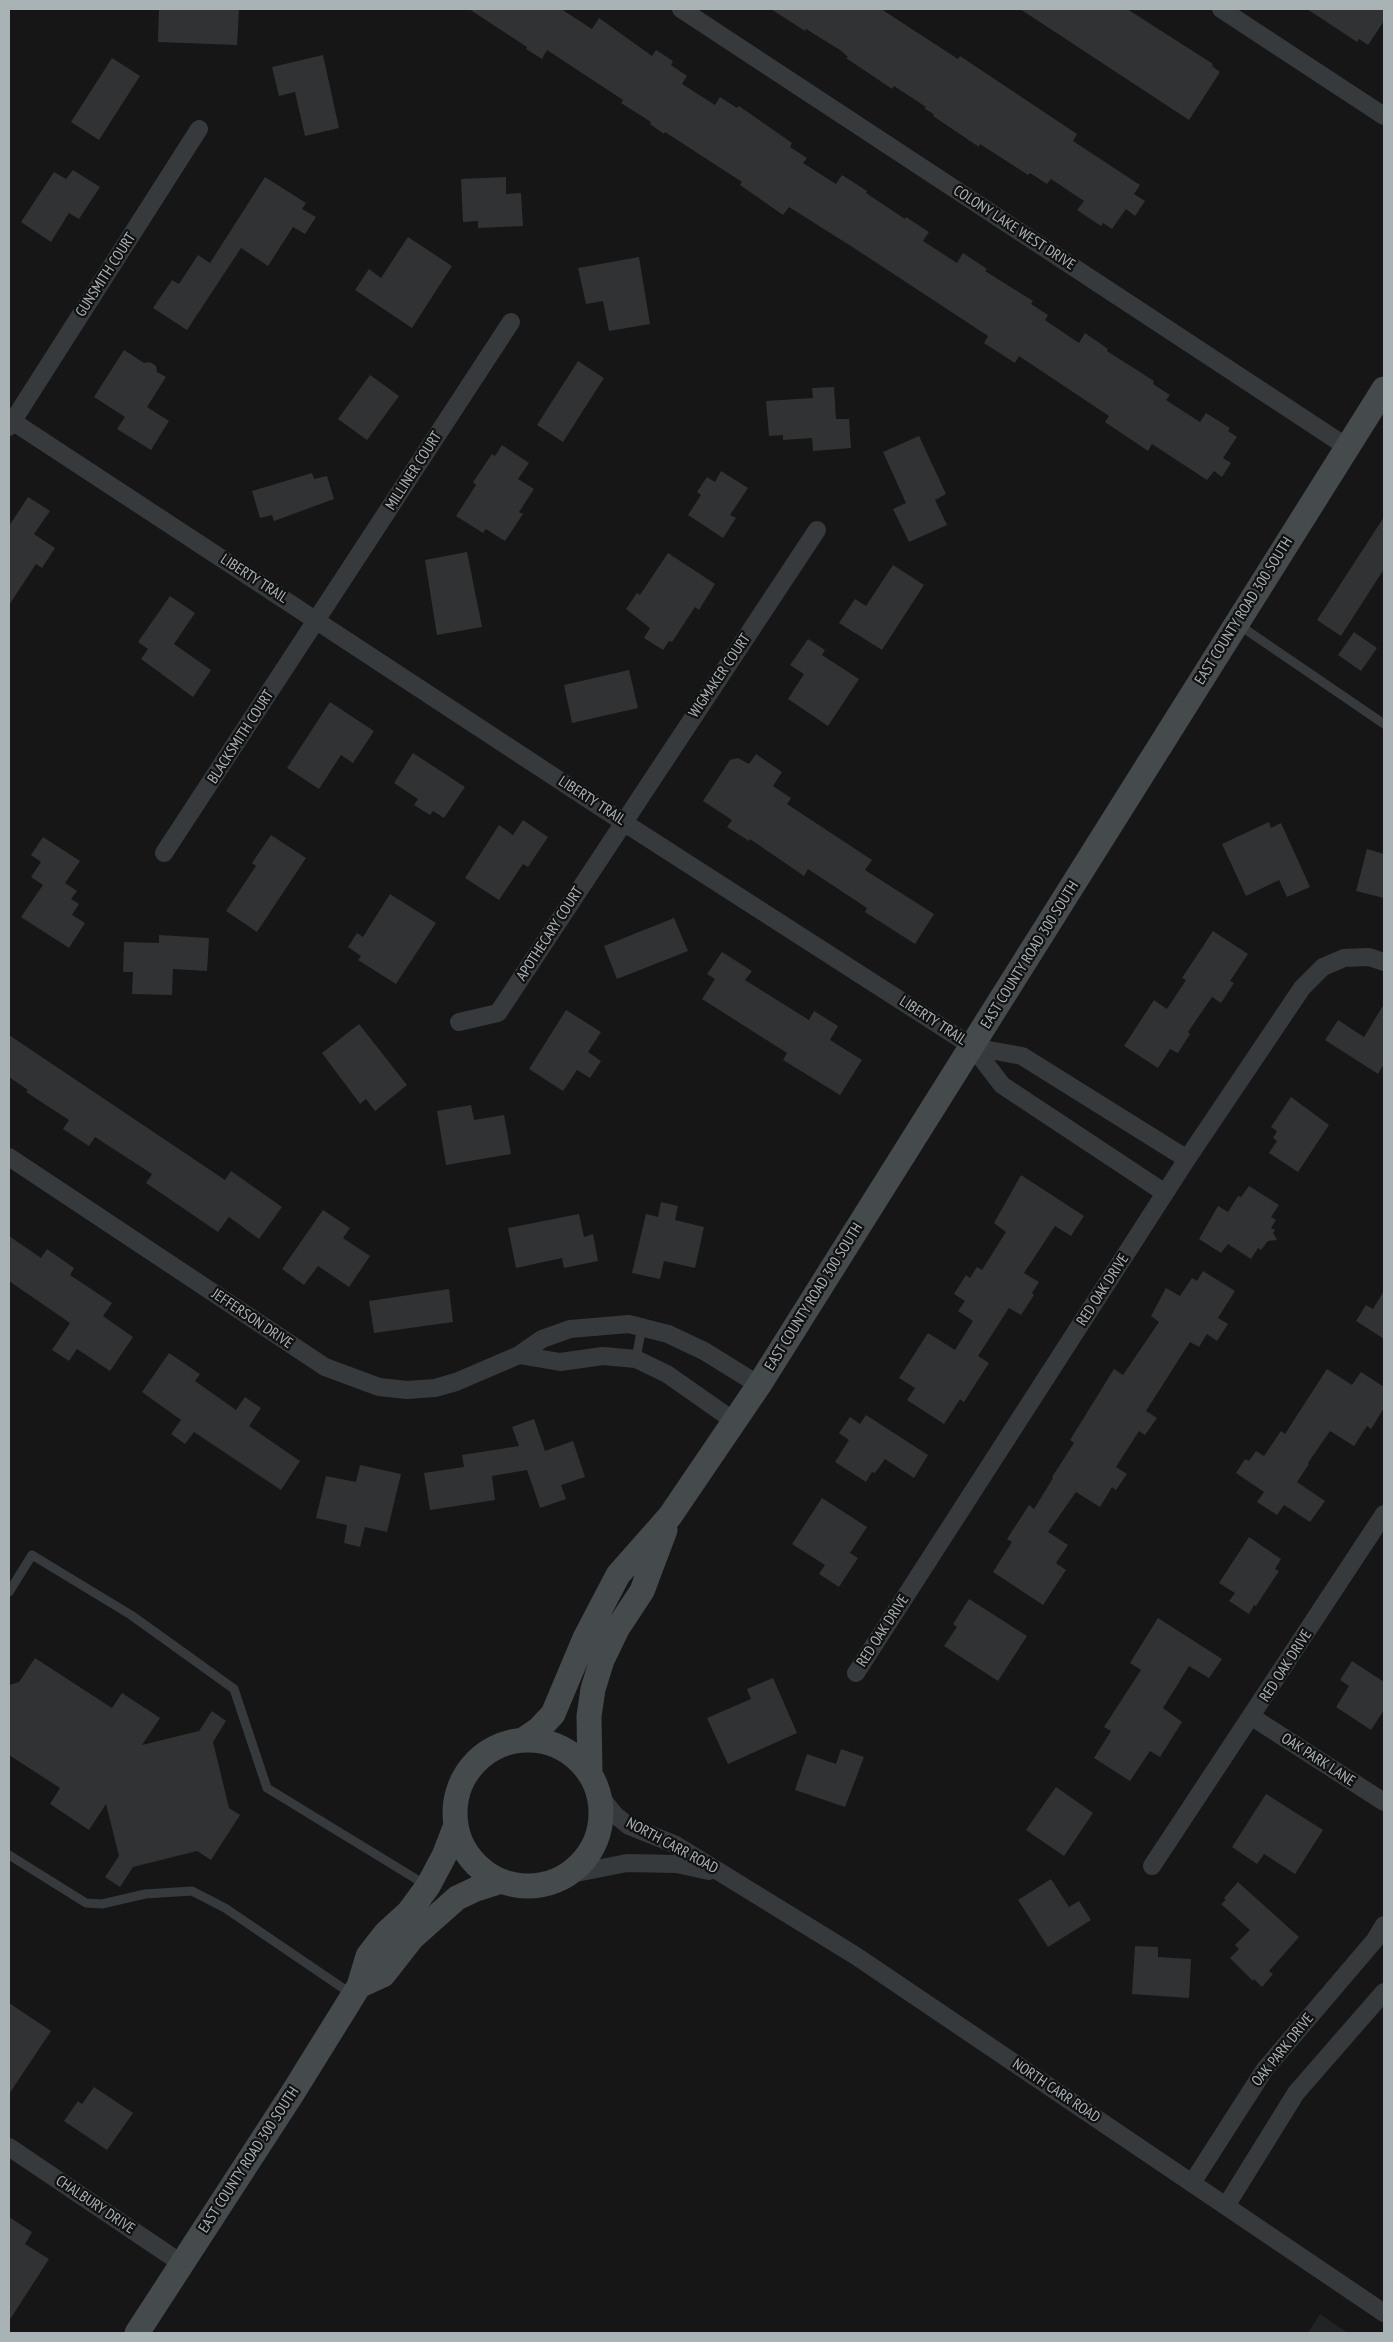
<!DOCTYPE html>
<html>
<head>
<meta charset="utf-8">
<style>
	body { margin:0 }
	#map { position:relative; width:1393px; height:2342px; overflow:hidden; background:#161617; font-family:"PT Sans Narrow",sans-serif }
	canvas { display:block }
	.frame { position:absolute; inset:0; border:10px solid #a9b3b6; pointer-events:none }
</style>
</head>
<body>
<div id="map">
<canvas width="1393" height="2342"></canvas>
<div class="frame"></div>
</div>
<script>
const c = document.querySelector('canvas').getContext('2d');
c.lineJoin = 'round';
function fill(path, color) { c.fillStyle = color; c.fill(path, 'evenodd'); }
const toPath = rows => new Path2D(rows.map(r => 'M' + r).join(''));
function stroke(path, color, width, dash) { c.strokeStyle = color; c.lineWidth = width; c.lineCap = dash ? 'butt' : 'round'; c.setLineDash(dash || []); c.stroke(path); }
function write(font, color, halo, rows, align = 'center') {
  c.font = font + ' "PT Sans Narrow",sans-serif'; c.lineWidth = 4.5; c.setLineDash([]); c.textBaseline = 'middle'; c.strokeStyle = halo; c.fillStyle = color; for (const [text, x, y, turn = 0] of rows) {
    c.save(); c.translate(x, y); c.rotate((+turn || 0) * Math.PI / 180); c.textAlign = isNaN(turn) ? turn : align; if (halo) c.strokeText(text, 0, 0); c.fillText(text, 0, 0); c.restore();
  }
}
fill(toPath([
	[1320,2314,1348,2333,1308,2333]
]), '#222324');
fill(toPath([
	[159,9,239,9,237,45,158,42],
	[469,9,561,9,592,29,599,18,652,56,656,50,673,61,671,65,687,76,682,84,715,105,720,97,737,108,739,106,792,143,790,147,807,158,803,163,836,184,842,175,867,191,866,193,905,219,906,217,929,232,923,241,957,263,963,253,987,269,985,271,1033,301,1031,304,1048,315,1045,320,1079,343,1085,333,1108,349,1107,351,1154,381,1153,384,1170,395,1166,400,1200,422,1206,413,1230,428,1228,431,1237,437,1223,458,1231,463,1222,477,1214,471,1207,480,1152,444,1148,451,1105,422,1109,416,1019,356,1015,363,984,343,988,336,854,248,789,207,783,215,740,185,742,182,665,132,664,134,650,124,651,122,621,103,623,100,547,50,542,59,526,49,527,47],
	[771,9,881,9,958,59,960,56,1077,134,1073,141,1140,185,1134,194,1145,201,1135,216,1126,209,1112,229,1103,223,1101,226,1077,210,1084,201,1051,179,1047,184,1030,173,1028,175,980,144,979,147,933,116,934,114,925,109,926,107,894,86,892,89,846,58,848,57,840,50,806,29,805,31],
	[1020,9,1127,9,1213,64,1212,66,1220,72,1189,120],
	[1307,9,1384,9,1384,21,1368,45,1359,39,1357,42],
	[323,55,339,128,305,136,295,92,279,96,272,67],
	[112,58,140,76,99,140,71,122],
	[73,170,100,187,79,219,69,213,51,242,21,222,54,172,66,179],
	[265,177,306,203,302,209,316,217,305,234,293,227,268,266,241,248,187,330,153,308,172,280,179,284,198,255,210,263],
	[506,177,506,194,521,193,523,226,478,228,478,221,463,222,461,179],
	[408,237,452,266,412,328,355,290,369,269,381,278],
	[639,257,650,324,609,331,603,301,586,304,578,268],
	[124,350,144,363,150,362,156,366,157,372,166,377,147,407,169,421,151,450,117,429,125,417,94,397],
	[578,361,604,378,563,442,537,425],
	[370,375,399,396,367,440,338,419],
	[834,387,836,419,849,419,851,448,813,451,812,438,783,440,783,435,769,436,766,401,813,398,812,388],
	[919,436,946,494,935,500,947,525,909,542,893,509,906,503,883,452],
	[502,445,529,463,518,479,534,489,519,512,523,514,505,541,486,529,483,533,456,516,476,485,473,482,492,454,495,456],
	[721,471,748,488,730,515,736,518,723,538,688,515,701,495,697,492,707,477,715,482],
	[312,473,314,479,327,476,334,499,274,521,272,515,260,518,252,491],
	[28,497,50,511,34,534,55,548,42,568,36,564,9,605,9,526],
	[1384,517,1384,569,1341,636,1317,620],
	[467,552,482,627,437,635,425,560],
	[668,553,715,584,699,610,695,607,672,642,669,641,663,650,644,638,650,628,626,609,637,593,640,595],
	[893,565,924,585,882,650,839,623,855,599,866,606],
	[170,596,195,613,174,644,211,670,193,697,141,659,148,649,138,642],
	[1354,632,1377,648,1361,671,1338,655],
	[808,639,825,650,822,655,859,679,828,726,788,699,804,674,790,665],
	[629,670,638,708,572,723,564,685],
	[330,702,374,731,353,763,341,755,319,789,287,768],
	[413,753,465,787,444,818,433,811,430,815,414,805,418,799,394,783],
	[756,754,782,772,773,786,791,798,787,804,872,860,865,870,934,914,915,944,865,912,867,908,808,869,804,876,750,839,749,841,727,827,732,820,703,801,730,760,738,758,749,764],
	[523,820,548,837,528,867,523,864,499,900,465,878,499,825,513,835],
	[1269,822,1271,828,1281,823,1310,887,1287,897,1279,880,1246,896,1222,844],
	[271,835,306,858,257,932,226,911,256,866,252,863],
	[43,837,80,861,65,883,77,891,71,899,79,904,72,915,85,923,69,948,21,917,43,885,31,877,41,862,31,855],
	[1367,849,1384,854,1384,898,1356,891],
	[390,894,436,923,396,984,358,960,361,956,348,947,357,933,363,937],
	[674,918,688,951,617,979,604,946],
	[1213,931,1248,954,1230,981,1234,983,1221,1003,1212,997,1188,1032,1190,1034,1178,1053,1170,1049,1158,1068,1124,1046,1154,1000,1167,1009,1186,980,1182,978],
	[159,935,209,938,207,971,173,969,172,995,132,994,133,972,123,972,124,942,159,943],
	[722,952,752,971,745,980,809,1020,814,1011,838,1026,830,1040,862,1060,840,1095,783,1060,787,1053,702,999,715,979,707,974],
	[1384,1004,1384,1064,1378,1074,1325,1040,1338,1020,1364,1037],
	[566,1010,601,1032,588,1052,601,1061,590,1078,577,1070,563,1091,529,1069],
	[359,1024,407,1085,375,1111,366,1099,360,1104,322,1053],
	[9,1035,225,1180,231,1171,282,1207,259,1239,229,1217,218,1232,146,1183,152,1174,95,1137,89,1146,63,1129,69,1120,26,1092,28,1090,9,1077],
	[1291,1097,1329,1125,1298,1172,1269,1153,1277,1141,1273,1138,1277,1131,1271,1127],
	[471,1105,474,1120,504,1115,511,1154,446,1165,437,1111],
	[1021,1175,1084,1216,1071,1236,1055,1226,1024,1273,1039,1282,1032,1293,1034,1295,1021,1315,1009,1308,978,1356,989,1363,964,1402,960,1399,944,1424,907,1400,915,1388,899,1378,928,1333,955,1350,973,1321,958,1311,965,1301,954,1294,966,1275,970,1278,977,1267,982,1270,1006,1232,994,1223],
	[1249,1186,1279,1205,1271,1217,1276,1220,1271,1228,1275,1230,1273,1233,1277,1240,1268,1241,1261,1250,1258,1248,1251,1259,1228,1244,1221,1253,1199,1239,1218,1206,1228,1212,1238,1196,1241,1197],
	[661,1202,678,1206,675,1220,704,1227,695,1268,664,1261,660,1279,632,1273,646,1214,658,1217],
	[323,1210,350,1228,343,1238,370,1256,349,1287,318,1266,304,1285,282,1269],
	[579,1214,584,1237,593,1234,598,1261,564,1268,562,1258,516,1268,508,1228],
	[9,1236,41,1258,47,1249,74,1268,70,1275,112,1303,103,1316,133,1337,110,1371,77,1349,69,1361,52,1350,70,1323,9,1281],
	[1203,1271,1235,1291,1218,1318,1228,1324,1217,1341,1207,1334,1199,1347,1190,1342,1146,1411,1157,1418,1145,1435,1139,1431,1116,1467,1127,1474,1116,1490,1112,1487,1100,1507,1076,1492,1048,1532,1068,1545,1056,1563,1066,1570,1043,1605,993,1572,1012,1542,1007,1539,1029,1505,1034,1509,1053,1478,1052,1477,1074,1443,1070,1440,1114,1369,1123,1375,1159,1322,1151,1316,1166,1288,1180,1296,1192,1278,1197,1281],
	[449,1289,453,1322,374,1333,369,1301],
	[1384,1291,1384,1339,1356,1321,1366,1305,1373,1309],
	[169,1353,200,1374,195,1381,236,1410,245,1397,261,1408,249,1426,300,1461,281,1490,194,1432,185,1444,171,1434,181,1420,142,1392],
	[1327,1369,1352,1385,1361,1372,1384,1387,1384,1408,1371,1429,1367,1426,1354,1446,1330,1431,1308,1463,1309,1464,1297,1482,1325,1501,1310,1522,1284,1505,1277,1515,1257,1502,1264,1492,1236,1473,1245,1459,1249,1461,1256,1451,1264,1456,1281,1431,1285,1434],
	[866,1415,928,1455,914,1478,885,1459,875,1473,872,1472,866,1482,835,1462,849,1440,839,1433,850,1417,860,1424],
	[534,1419,545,1451,573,1441,585,1477,561,1485,566,1499,540,1508,527,1470,492,1476,495,1500,430,1510,424,1473,464,1467,462,1455,519,1446,512,1427],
	[360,1465,401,1474,387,1532,365,1527,360,1547,344,1543,347,1525,316,1518,326,1476,356,1482],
	[822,1498,867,1527,850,1553,858,1558,839,1587,819,1574,825,1565,792,1544],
	[1249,1537,1281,1559,1275,1569,1279,1571,1256,1606,1254,1605,1249,1614,1229,1601,1235,1593,1219,1583],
	[969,1599,1027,1636,998,1681,944,1646,957,1627,953,1624],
	[1158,1618,1222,1659,1209,1678,1189,1666,1163,1708,1182,1722,1160,1757,1150,1751,1130,1781,1094,1758,1111,1731,1104,1727,1141,1670,1130,1663],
	[35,1658,112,1708,122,1693,160,1718,142,1745,199,1731,212,1711,226,1721,213,1742,229,1808,240,1815,211,1860,197,1851,133,1867,120,1887,105,1877,119,1856,106,1804,89,1830,50,1804,60,1788,9,1755,9,1685,19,1682],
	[1352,1661,1384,1682,1384,1710,1371,1730,1336,1707,1349,1686,1340,1680],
	[773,1678,797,1733,728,1764,707,1718,751,1699,747,1689],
	[841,1749,864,1757,845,1807,795,1790,807,1754,836,1764],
	[1056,1787,1093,1813,1064,1856,1026,1830],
	[1266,1794,1323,1830,1295,1874,1264,1854,1257,1864,1232,1847],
	[1051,1879,1069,1907,1079,1901,1091,1920,1048,1947,1018,1900],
	[1238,1882,1299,1937,1269,1971,1273,1974,1262,1987,1254,1979,1253,1981,1230,1958,1239,1949,1235,1945,1250,1930,1221,1904,1226,1900,1224,1898],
	[1135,1946,1158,1947,1158,1957,1191,1959,1189,1998,1132,1994],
	[9,2003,51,2031,9,2094],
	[94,2087,133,2113,107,2150,64,2121,78,2101,82,2104],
	[9,2217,32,2232,25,2244,49,2259,9,2321]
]), '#313233');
stroke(toPath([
	[1239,625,1384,724],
	[636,1359,642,1326],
	[9,1592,32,1555,131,1615,234,1689,267,1788,426,1885],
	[9,1855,86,1903,102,1904,145,1894,192,1891,225,1908,353,1995]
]), '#373a3c', 9);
stroke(toPath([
	[681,9,1347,447],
	[1221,9,1384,116],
	[9,419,623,822,973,1047,1022,1056,1187,1159],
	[9,427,199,129],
	[164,853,511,322],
	[459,1022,498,1013,817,530],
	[973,1047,1002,1085,1165,1193],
	[9,1157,325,1367,379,1387,407,1390,435,1388,456,1382,519,1355,542,1339,570,1329,629,1324,668,1334,704,1351,759,1385],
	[519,1355,560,1362,603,1356,636,1359,667,1374,734,1421],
	[856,1673,1187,1159,1302,988,1323,967,1344,958,1369,957,1384,962],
	[1252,1717,1384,1802],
	[600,1796,615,1815,629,1826,674,1844,856,1956,1384,2313],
	[1152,1866,1384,1514],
	[566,1875,627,1863,677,1864,709,1871],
	[9,2147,181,2263],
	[1192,2183,1265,2069,1375,1940,1384,1925],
	[1226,2206,1296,2093,1384,1992]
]), '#373a3c', 18);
stroke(toPath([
	[523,1740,539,1729,553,1714,585,1638,618,1575,670,1516,759,1385,1384,389],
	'455 1813a73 73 0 1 1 146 0a73 73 0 1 1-146 0Z',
	[590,1774,589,1716,593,1689,602,1660,617,1629,642,1591,665,1530],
	[359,1986,383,1975,412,1938,457,1898,476,1889,501,1881],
	[137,2333,292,2094,359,1986,368,1956,386,1933,409,1912,428,1886,444,1856,456,1825]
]), '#454a4c', 25);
write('15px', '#a9b3b6', '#111112', [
	["COLONY LAKE WEST DRIVE",1014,228,33],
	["GUNSMITH COURT",106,275,-57],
	["MILLINER COURT",414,471,-57],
	["LIBERTY TRAIL",254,579,33],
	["EAST COUNTY ROAD 300 SOUTH",1244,611,-58],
	["WIGMAKER COURT",720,676,-56],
	["BLACKSMITH COURT",241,737,-57],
	["LIBERTY TRAIL",592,801,33],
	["APOTHECARY COURT",550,934,-57],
	["EAST COUNTY ROAD 300 SOUTH",1030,955,-58],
	["LIBERTY TRAIL",933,1021,33],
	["RED OAK DRIVE",1103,1290,-57],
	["EAST COUNTY ROAD 300 SOUTH",814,1297,-58],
	["JEFFERSON DRIVE",252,1319,34],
	["RED OAK DRIVE",883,1631,-57],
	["RED OAK DRIVE",1286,1666,-57],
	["OAK PARK LANE",1318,1760,33],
	["NORTH CARR ROAD",672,1846,28],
	["OAK PARK DRIVE",1283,2050,-51],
	["NORTH CARR ROAD",1056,2091,34],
	["EAST COUNTY ROAD 300 SOUTH",249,2160,-57],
	["CHALBURY DRIVE",95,2205,34]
]);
</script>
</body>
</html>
